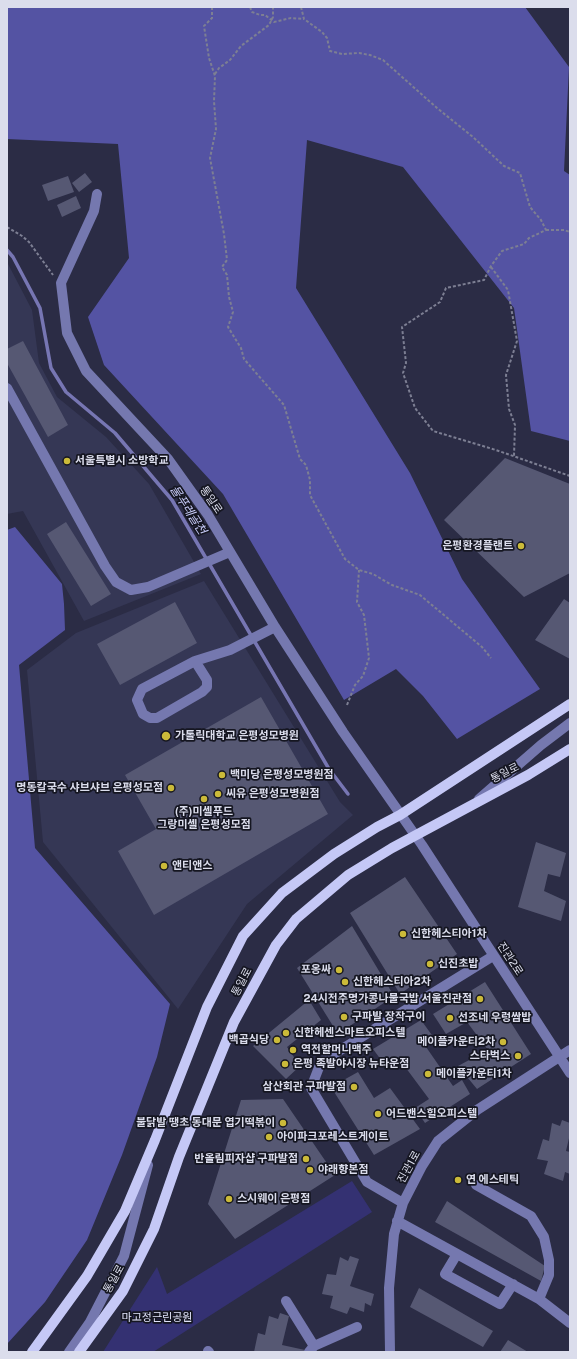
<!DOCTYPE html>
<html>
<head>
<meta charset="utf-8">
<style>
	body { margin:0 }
	#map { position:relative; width:577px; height:1359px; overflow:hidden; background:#2b2c45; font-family:"Public Sans",sans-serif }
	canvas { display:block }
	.frame { position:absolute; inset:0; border:8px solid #dbddec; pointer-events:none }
</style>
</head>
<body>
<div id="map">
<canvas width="577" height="1359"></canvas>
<div class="frame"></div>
</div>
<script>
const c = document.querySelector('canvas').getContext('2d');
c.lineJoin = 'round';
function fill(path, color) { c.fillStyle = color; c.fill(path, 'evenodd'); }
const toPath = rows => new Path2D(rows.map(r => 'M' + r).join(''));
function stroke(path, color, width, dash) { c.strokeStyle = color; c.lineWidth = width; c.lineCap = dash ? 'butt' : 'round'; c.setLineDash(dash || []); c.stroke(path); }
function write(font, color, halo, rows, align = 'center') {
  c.font = font + ' "Public Sans","Noto Sans KR",sans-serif'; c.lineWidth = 3.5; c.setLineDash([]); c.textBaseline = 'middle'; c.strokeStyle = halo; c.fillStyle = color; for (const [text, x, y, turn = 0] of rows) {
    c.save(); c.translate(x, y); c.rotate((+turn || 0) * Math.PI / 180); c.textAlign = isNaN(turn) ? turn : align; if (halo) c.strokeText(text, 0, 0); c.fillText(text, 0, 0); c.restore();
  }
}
fill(toPath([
	[7,262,32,310,39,363,57,397,106,437,149,484,201,574,84,621,23,511,7,514],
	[204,581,340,802,353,815,247,904,178,1009,43,842,27,670,76,633]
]), '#353755');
fill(toPath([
	[352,1181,372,1212,153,1352,103,1352,157,1267,167,1294]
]), '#343172');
fill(toPath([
	[7,7,525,7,569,67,564,171,570,175,570,441,531,431,514,308,403,167,307,140,296,288,410,473,462,579,540,689,457,739,423,696,396,669,344,700,223,494,104,365,88,317,129,258,118,144,7,139],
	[15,527,62,584,64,604,65,630,19,665,35,848,170,1004,157,1057,122,1155,87,1240,45,1302,7,1344,7,530]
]), '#5453a3');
stroke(toPath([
	[7,250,13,257,40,308,51,368,66,392,115,433,172,500,329,769,348,794]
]), '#7776b3', 3.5);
fill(toPath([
	[85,173,92,182,79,192,72,183],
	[68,176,74,192,48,201,42,185],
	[76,196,81,208,62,217,57,205],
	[23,341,68,425,48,437,7,363,7,349],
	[505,458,570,484,570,573,524,597,444,520],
	[66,522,111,594,91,606,47,534],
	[564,599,570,603,570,659,535,640],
	[175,602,197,643,120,685,97,644],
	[261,697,328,814,154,915,118,851,156,829,125,775],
	[536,842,566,853,560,877,548,874,544,891,566,901,561,921,518,907],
	[405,877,457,954,400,994,350,913],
	[352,926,394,996,338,1034,297,968],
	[485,982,531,1054,477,1089,458,1066,488,1050,467,1022,446,1034,433,1014],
	[309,1000,321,1020,287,1047,300,1066,286,1079,253,1046],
	[421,1020,434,1038,424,1044,453,1086,462,1080,470,1094,425,1123,415,1108,429,1099,400,1060,387,1068,373,1049],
	[358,1072,374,1098,390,1088,420,1129,374,1155,331,1087],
	[283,1099,335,1175,235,1239,208,1204,241,1100],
	[562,1120,570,1123,570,1134,566,1151,570,1152,570,1174,565,1172,563,1181,544,1174,548,1161,537,1159,543,1139,549,1141,552,1123,560,1126],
	[447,1201,545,1266,541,1281,435,1222],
	[350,1256,359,1259,350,1286,374,1294,371,1306,365,1303,364,1312,350,1307,347,1314,330,1308,333,1296,322,1294,327,1274,336,1275,340,1257,348,1261],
	[419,1288,493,1331,483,1347,410,1307],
	[280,1313,289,1316,282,1345,305,1350,304,1352,254,1352,258,1333,265,1335,269,1316,278,1319],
	[508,1340,528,1352,500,1352]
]), '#565873');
stroke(toPath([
	[212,7,212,18,204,26,209,58,215,76,214,101,216,129,210,158,224,234,227,260,222,267,227,275,229,297,233,312,228,327,241,348,244,359,284,405,300,459,306,465,310,480,310,495,345,559,359,570,373,574,392,585,420,595,482,647,491,658],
	[250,7,252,12,260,15,265,15,274,22,291,18,304,19],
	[301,7,304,19,322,32,327,38,330,51,342,54,359,53,370,55,383,60,437,108,473,137,504,166,520,173,530,207,541,220,546,230,529,238,524,244,502,251,491,266,484,280,446,288,440,302,402,327,406,363,403,373,415,408,433,431,496,450,570,476],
	[215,74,219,68,230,60,241,46,269,25,273,17,273,7],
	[7,227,22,236,29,242,53,275],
	[546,230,564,230,570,232],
	[491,267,508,290,517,341,506,375,509,409,515,425,514,456],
	[347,705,355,685,363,676,369,658,364,615,357,602,359,570]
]), '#7d7f93', 2, [3, 2]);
stroke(toPath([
	[97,194,94,211,61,283,67,333,86,371,168,459,208,515,275,627,343,732,422,845,570,1073],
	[7,388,105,566,116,582,131,590,148,587,230,552],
	[195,661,207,680,207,687,202,692,157,718,150,718,143,714,137,700,142,689,195,661,230,650,275,627],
	[479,799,541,745,570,723],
	[476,1185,531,1216,544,1237,549,1260,549,1275,539,1299],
	[403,1203,367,1182,311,1088,321,1062,493,956],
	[397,1221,539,1299,570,1323],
	[457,1254,445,1274,500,1304,513,1284],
	[286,1301,314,1346],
	[208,1351,209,1352],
	[69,1352,90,1322,124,1256,148,1165],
	[309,1352,314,1346,357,1327],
	[390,1352,389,1288,394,1234,403,1203,422,1166,438,1141,477,1110,570,1050]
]), '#7578af', 10);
stroke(toPath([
	[32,1352,87,1276,125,1211,155,1140,207,1007,243,936,282,893,334,854,377,827,400,815,570,704],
	[79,1352,123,1291,154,1229,179,1157,234,1022,276,945,296,919,348,875,392,848,528,775,570,749]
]), '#c5c8f6', 10);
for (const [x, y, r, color] of [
	[67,461,4,"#cbba39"],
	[521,546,4,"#cbba39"],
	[166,736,5,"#cbba39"],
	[222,775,4,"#cbba39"],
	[171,788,4,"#cbba39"],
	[218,794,4,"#cbba39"],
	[204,799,4,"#cbba39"],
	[164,866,4,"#cbba39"],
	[403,934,4,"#cbba39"],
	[430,964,4,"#cbba39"],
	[339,970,4,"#cbba39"],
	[345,982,4,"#cbba39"],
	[480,999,4,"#cbba39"],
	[344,1017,4,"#cbba39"],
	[450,1018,4,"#cbba39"],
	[286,1033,4,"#cbba39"],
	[277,1040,4,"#cbba39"],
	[503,1042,4,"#cbba39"],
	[293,1050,4,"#cbba39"],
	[518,1056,4,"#cbba39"],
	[285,1064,4,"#cbba39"],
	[428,1074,4,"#cbba39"],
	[354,1087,4,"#cbba39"],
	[378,1114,4,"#cbba39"],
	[283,1123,4,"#cbba39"],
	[269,1137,4,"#cbba39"],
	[306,1159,4,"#cbba39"],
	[310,1170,4,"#cbba39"],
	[458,1180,4,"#cbba39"],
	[229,1199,4,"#cbba39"]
]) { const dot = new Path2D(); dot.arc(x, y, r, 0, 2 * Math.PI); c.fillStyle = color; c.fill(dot); stroke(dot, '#151621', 1.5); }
write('bold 11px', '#dbddec', '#151621', [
	["서울특별시 소방학교",75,461],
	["은평환경플랜트",513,546,"right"],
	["가톨릭대학교 은평성모병원",175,736],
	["백미당 은평성모병원점",230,775],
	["명동칼국수 샤브샤브 은평성모점",163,788,"right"],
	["씨유 은평성모병원점",226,794],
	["(주)미셸푸드",204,812,"center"],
	["그랑미셸 은평성모점",204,825,"center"],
	["앤티앤스",172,866],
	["신한헤스티아1차",411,934],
	["신진초밥",438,964],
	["포옹싸",331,970,"right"],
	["신한헤스티아2차",353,982],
	["24시전주명가콩나물국밥 서울진관점",472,999,"right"],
	["구파발 장작구이",352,1017],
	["선조네 우렁쌈밥",458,1018],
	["신한헤센스마트오피스텔",294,1033],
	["백곱식당",269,1040,"right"],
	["메이플카운티2차",495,1042,"right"],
	["역전할머니맥주",301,1050],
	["스타벅스",510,1056,"right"],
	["은평 족발야시장 뉴타운점",293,1064],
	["메이플카운티1차",436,1074],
	["삼산회관 구파발점",346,1087,"right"],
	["어드밴스힐오피스텔",386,1114],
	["불닭발 땡초 동대문 엽기떡볶이",275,1123,"right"],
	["아이파크포레스트게이트",277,1137],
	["반올림피자샵 구파발점",298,1159,"right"],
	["야래향본점",318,1170],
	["연 에스테틱",466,1180],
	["스시웨이 은평점",237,1199]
], 'left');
write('11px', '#dbddec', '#151621', [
	["통일로",211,500,56],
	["통일로",505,773,-27],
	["진관2로",510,959,57],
	["통일로",242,982,-62],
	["진관1로",409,1167,-61],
	["통일로",114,1279,-61]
]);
write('11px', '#e0e3fa', '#151621', [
	["마고정근린공원",157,1318]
]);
write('italic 12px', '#c6caf7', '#151621', [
	["물푸레골천",188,510,57]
]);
</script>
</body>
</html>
